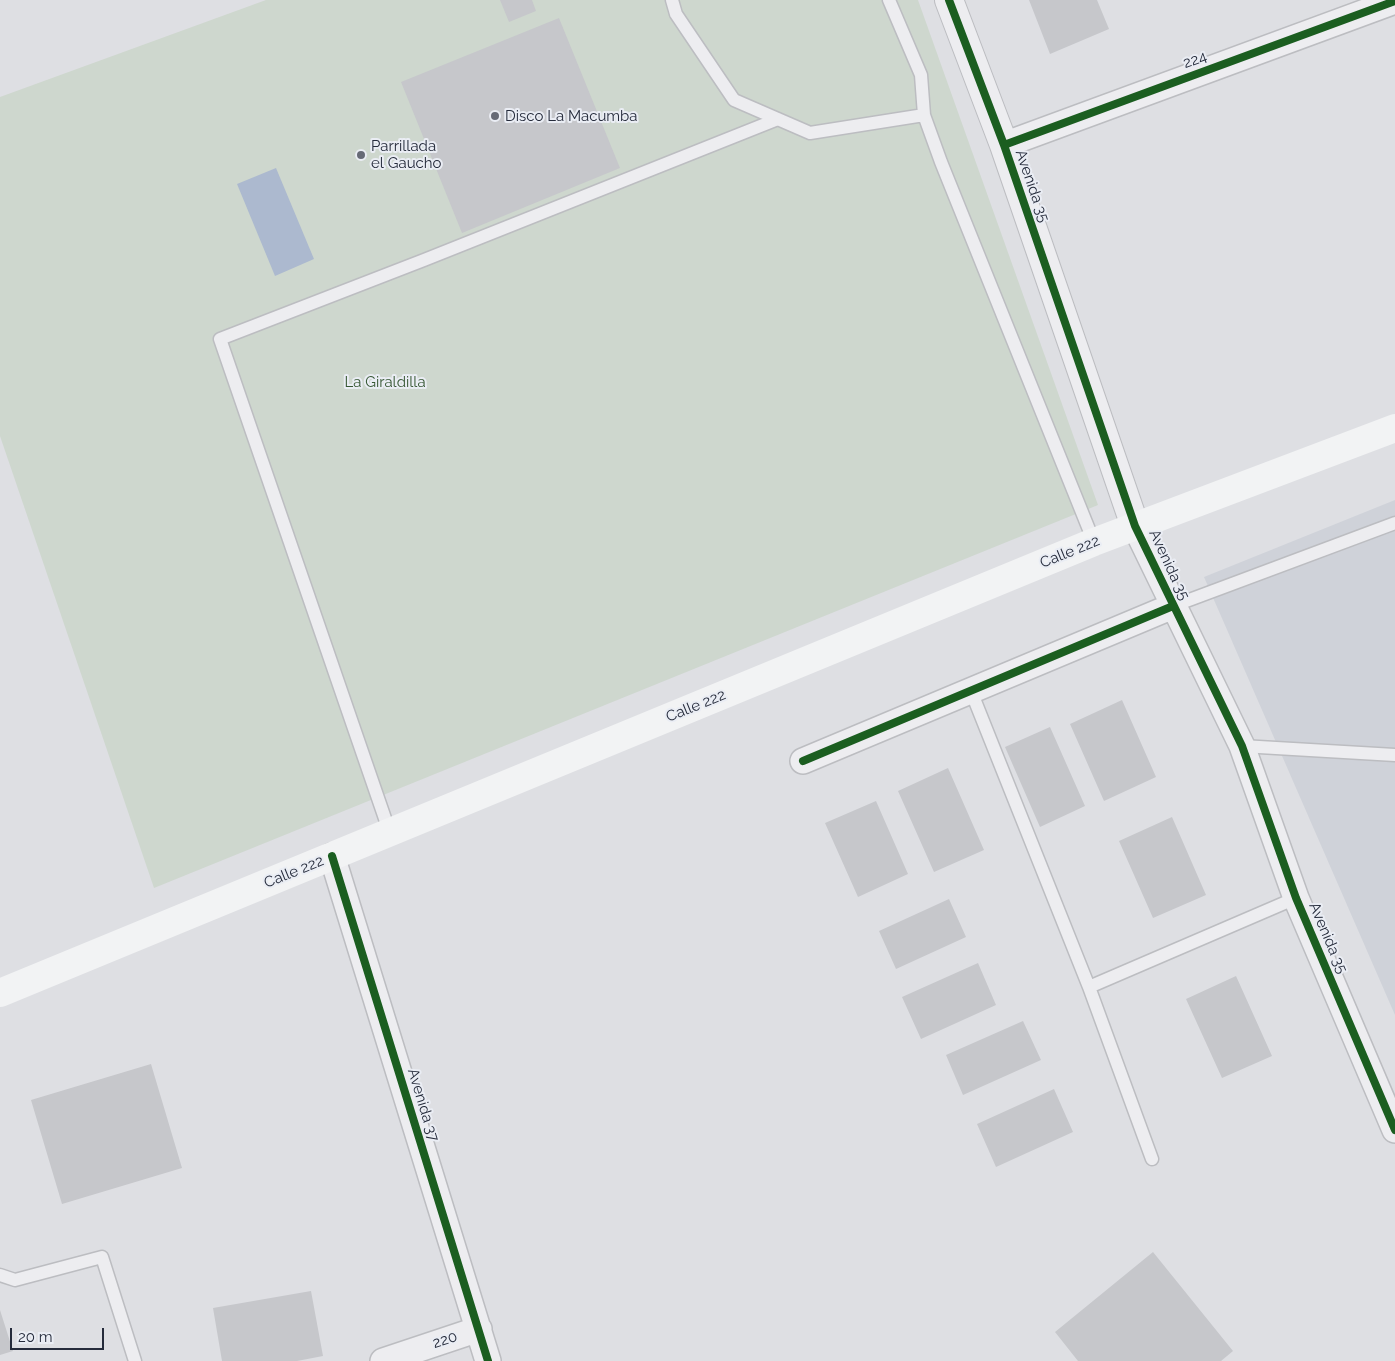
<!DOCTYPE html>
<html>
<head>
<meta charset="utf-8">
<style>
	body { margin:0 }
	#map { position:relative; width:1395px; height:1361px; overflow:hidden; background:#dedfe3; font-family:Raleway,sans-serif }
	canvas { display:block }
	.scale { position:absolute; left:10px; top:1328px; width:94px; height:22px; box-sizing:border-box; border:2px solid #252b3b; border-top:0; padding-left:6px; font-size:15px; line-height:18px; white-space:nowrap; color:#252b3b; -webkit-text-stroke:4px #eaedf4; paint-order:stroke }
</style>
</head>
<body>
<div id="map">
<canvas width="1395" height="1361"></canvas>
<div class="scale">20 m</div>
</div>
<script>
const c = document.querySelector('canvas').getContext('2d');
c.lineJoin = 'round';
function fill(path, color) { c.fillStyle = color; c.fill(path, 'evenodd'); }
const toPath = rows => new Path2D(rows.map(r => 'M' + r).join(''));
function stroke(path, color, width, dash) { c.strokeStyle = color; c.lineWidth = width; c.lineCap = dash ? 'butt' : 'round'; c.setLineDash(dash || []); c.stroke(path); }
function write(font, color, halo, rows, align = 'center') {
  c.font = font + ' Raleway,sans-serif'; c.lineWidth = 4; c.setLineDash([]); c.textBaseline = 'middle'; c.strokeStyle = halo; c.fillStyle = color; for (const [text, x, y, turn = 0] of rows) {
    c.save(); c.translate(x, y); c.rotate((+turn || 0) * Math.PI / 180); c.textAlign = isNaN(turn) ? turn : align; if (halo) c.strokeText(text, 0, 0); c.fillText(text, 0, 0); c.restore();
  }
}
fill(toPath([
	[1395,500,1395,1015,1204,577]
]), '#cfd2d9');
fill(toPath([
	[266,0,918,0,1098,505,154,888,0,436,0,97]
]), '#ced7ce');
fill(toPath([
	[276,168,314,259,275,276,237,184]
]), '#acb9cf');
fill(toPath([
	[500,0,532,0,536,11,509,22],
	[1029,0,1097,0,1109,29,1050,54],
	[559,18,620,168,462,233,401,82],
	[1122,700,1156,777,1104,801,1070,724],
	[1050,727,1085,806,1040,827,1005,747],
	[948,768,984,850,934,872,898,791],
	[876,801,908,874,858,897,825,823],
	[1172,817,1206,895,1153,918,1119,841],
	[949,899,966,937,896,969,879,931],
	[978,963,996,1005,921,1039,902,997],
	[1236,976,1272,1056,1222,1078,1186,999],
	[1023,1021,1041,1060,963,1095,946,1055],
	[151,1064,182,1168,62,1204,31,1100],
	[1054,1089,1073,1132,996,1167,977,1124],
	[1153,1252,1233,1351,1221,1361,1078,1361,1055,1332],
	[311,1291,323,1356,297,1361,222,1361,213,1308],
	[0,1310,13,1351,0,1355]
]), '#c6c7cb');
const service = toPath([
	[672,0,676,14,734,100,810,133,924,115],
	[889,0,921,75,924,115,941,162,1094,542],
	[1173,606,1395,523],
	[971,691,1089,987,1152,1159],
	[1242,746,1395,755],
	[390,833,220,339,424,260,778,119],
	[1089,987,1296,898],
	[0,1275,15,1280,102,1257,135,1361]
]);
const minor = toPath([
	[1004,145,1395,1],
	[1135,526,1242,746,1296,898,1395,1130],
	[803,761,1173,606],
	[332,856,488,1361],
	[383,1361,479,1329]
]);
const tertiary = toPath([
	[949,0,1004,145,1135,526]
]);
stroke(service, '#bcbdc1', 15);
stroke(minor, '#bcbdc1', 28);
stroke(tertiary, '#bcbdc1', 30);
stroke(service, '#ededf0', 12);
stroke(minor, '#ededf0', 25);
stroke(tertiary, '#ededf0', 28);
stroke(toPath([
	[0,993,1094,542,1395,428]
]), '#f2f3f4', 28);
stroke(toPath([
	[949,0,1004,145,1135,526,1242,746,1296,898,1395,1130],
	[1004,145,1395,1],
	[803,761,1173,606],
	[332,856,488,1361]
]), '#1b5e20', 8);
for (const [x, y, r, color] of [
	[495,116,5,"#666a76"],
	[361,155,5,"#666a76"]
]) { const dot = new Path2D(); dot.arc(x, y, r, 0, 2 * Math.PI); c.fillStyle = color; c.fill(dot); stroke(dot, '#eaedf4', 2); }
write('15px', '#252b3b', '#eaedf4', [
	["224",1195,60,-20],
	["Avenida 35",1032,186,71],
	["Calle 222",1070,552,-22],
	["Avenida 35",1169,565,65],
	["Calle 222",696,706,-22],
	["Calle 222",294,872,-22],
	["Avenida 35",1328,938,67],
	["Avenida 37",423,1105,73],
	["220",445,1340,-18]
]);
write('15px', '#252b3b', '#eaedf4', [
	["Disco La Macumba",505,116],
	["Parrillada",371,146],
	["el Gaucho",371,163]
], 'left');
write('15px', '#365733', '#eaedf4', [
	["La Giraldilla",385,382]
]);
</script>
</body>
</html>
